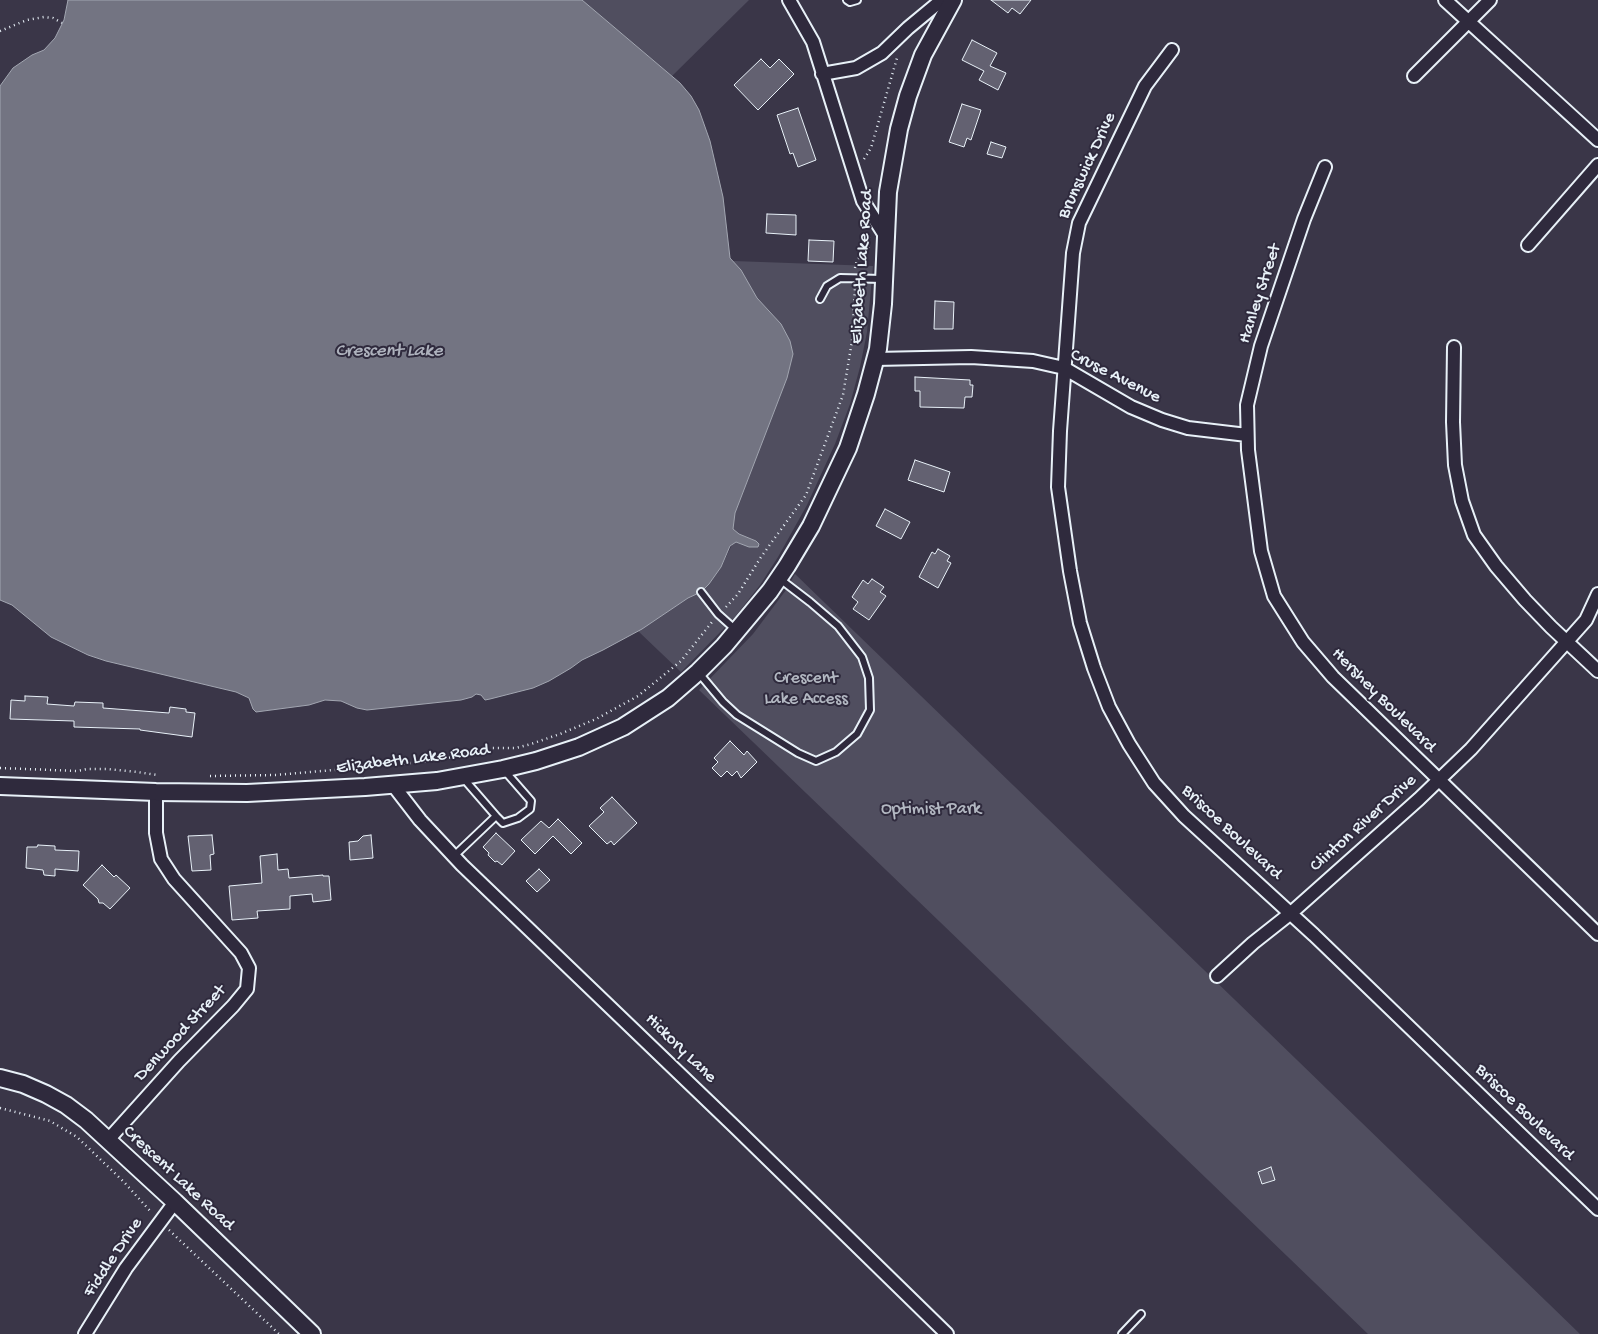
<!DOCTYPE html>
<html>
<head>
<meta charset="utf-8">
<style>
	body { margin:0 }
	canvas { display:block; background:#3a3648 }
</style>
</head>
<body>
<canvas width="1598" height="1334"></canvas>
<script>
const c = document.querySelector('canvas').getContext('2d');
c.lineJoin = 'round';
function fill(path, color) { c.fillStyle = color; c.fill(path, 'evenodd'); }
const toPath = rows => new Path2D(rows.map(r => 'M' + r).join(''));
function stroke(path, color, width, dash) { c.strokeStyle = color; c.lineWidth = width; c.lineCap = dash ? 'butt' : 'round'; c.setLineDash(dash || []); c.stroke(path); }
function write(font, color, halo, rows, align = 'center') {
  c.font = font + ' "Gochi Hand",sans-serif'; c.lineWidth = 4; c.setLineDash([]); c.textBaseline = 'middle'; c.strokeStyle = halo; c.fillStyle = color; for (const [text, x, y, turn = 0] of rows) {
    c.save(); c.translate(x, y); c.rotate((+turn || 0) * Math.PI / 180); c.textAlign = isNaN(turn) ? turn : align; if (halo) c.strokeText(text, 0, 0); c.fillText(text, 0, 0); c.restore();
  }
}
fill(toPath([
	[582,0,749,0,672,76],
	[733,261,873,266,867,332,860,367,850,404,835,444,807,505,778,557,760,585,734,618,681,672,638,631,688,598,701,592,721,567,733,543,736,541,749,547,756,541,738,534,733,529,735,513,787,378,793,354,775,317,757,298,741,270],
	[795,574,1580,1334,1368,1334,699,690,753,634,786,590]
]), '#504e5f');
const water = toPath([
	[68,0,582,0,680,83,691,96,699,110,710,141,723,197,730,258,741,270,757,298,781,324,790,341,793,354,787,378,735,513,733,529,739,534,756,541,759,544,758,547,749,547,736,542,730,546,721,567,709,584,701,592,688,598,642,629,603,650,582,660,571,668,549,681,533,688,490,699,485,700,481,695,476,694,472,697,461,700,367,710,357,708,341,701,325,700,309,705,256,712,253,709,249,698,236,692,106,661,88,655,51,637,12,605,0,600,0,86,13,68,32,55,44,50,55,38,64,20,68,0]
]);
fill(water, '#737482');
stroke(water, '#a2a6b1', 1);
const building = toPath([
	[991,0,1031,0,1020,14,1012,8,1008,13,991,0],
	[972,40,997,53,990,66,1006,73,998,90,979,80,984,71,962,60,972,40],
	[761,59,770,68,779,59,794,74,758,110,734,85,761,59],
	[962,104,981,110,971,140,967,138,964,147,949,142,962,104],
	[798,108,816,160,798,167,793,153,790,154,777,115,798,108],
	[991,142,1006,147,1002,158,987,154,991,142],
	[767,214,796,215,796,235,766,233,767,214],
	[809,240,834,241,833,262,808,261,809,240],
	[935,301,954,302,953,329,934,329,935,301],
	[915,377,970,380,970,385,973,385,972,397,965,397,964,408,920,407,920,391,915,391,915,377],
	[915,460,950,472,944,492,908,480,915,460],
	[885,509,910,522,901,539,876,526,885,509],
	[938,549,950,556,947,561,951,563,938,588,919,577,932,552,935,554,938,549],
	[872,579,884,587,880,592,886,596,869,620,853,609,858,602,852,597,863,580,868,584,872,579],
	[25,696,48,697,47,704,74,706,75,702,103,703,103,708,169,713,170,707,186,709,186,712,195,713,192,737,140,730,140,729,74,727,74,721,10,719,11,700,25,701,25,696],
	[730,741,744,755,747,751,757,762,741,778,737,771,732,776,727,771,721,777,712,768,718,762,714,758,730,741],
	[612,797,637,823,614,845,611,841,607,844,589,826,604,812,600,808,612,797],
	[558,819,582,843,571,854,553,836,535,854,521,840,541,821,549,828,558,819],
	[496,833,515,851,502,865,497,861,495,862,488,855,489,853,483,847,496,833],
	[212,835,214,854,210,855,211,870,192,871,188,836,212,835],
	[371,835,373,858,350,860,349,842,358,841,363,836,371,835],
	[38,845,55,846,55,850,79,851,78,871,55,869,55,876,44,875,43,870,26,868,27,847,37,847,38,845],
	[277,854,278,870,288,869,289,878,323,875,323,876,329,876,331,900,313,902,312,894,290,896,290,909,257,911,258,918,232,920,229,886,262,883,260,856,277,854],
	[102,865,114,877,116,875,130,888,110,909,103,903,99,903,98,899,83,885,102,865],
	[539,869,550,880,537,892,526,881,539,869],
	[1271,1167,1275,1180,1262,1184,1258,1172,1271,1167]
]);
fill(building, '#636171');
stroke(building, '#e8f1f8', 1);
const service = toPath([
	[847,0,850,2,857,0],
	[820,299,827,286,840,278,883,279],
	[701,592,718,614,737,631],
	[698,672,723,702,737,715,798,753,816,761,836,752,857,734,870,710,869,678,862,657,838,626,810,602,780,579],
	[464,779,496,816],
	[454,856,496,816,503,823,518,818,530,809,531,801,504,770],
	[1122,1334,1141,1314]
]);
const minor = toPath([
	[789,0,813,42,863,201,886,237],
	[1445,0,1598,140],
	[1172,50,1145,86,1079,223,1073,253,1060,431,1058,487,1070,571,1080,623,1094,668,1109,707,1129,744,1154,783,1184,816,1314,935,1598,1209],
	[822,74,856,68,882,53,908,28,937,4,949,6],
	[1414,76,1490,0],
	[1325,167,1304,219,1261,346,1247,405,1248,450,1261,551,1274,596,1303,642,1333,677,1598,934],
	[1528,245,1598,165],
	[1454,347,1453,422,1455,465,1462,501,1474,535,1496,566,1525,600,1551,627,1598,671],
	[875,359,971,357,1033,361,1064,368,1131,407,1162,420,1188,428,1247,435],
	[393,785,420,820,462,865,736,1128,947,1334],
	[1217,976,1253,943,1291,913,1419,799,1471,749,1586,620,1598,594],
	[108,1140,179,1061,233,1006,247,989,249,968,241,953,174,879,161,859,156,833,156,792],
	[85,1334,126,1268,175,1202]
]);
const tertiary = toPath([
	[0,786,156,792,247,793,365,787,437,781,503,769,536,761,579,747,623,727,668,698,698,672,724,646,770,591,787,566,811,526,848,448,866,394,878,349,883,304,888,192,899,129,908,96,923,55,953,0],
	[0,1078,23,1084,46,1094,66,1105,86,1120,175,1202,312,1334]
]);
stroke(service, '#e8f1f8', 10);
stroke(minor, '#e8f1f8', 16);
stroke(tertiary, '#e8f1f8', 20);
stroke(toPath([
	[0,31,27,20,44,17,53,18,62,23],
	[864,159,871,148,897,58],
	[855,268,857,260,868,249,869,236],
	[726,607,738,594,761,557,806,495,843,395,852,341,855,288],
	[0,768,77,771,87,769,107,769,137,772,157,775],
	[210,776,275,775,381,766,440,760,489,748,516,748,531,744,560,734,596,719,638,696,681,661,712,622],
	[0,1108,50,1121,77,1137,124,1182,151,1212],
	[169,1230,279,1334]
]), '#e8f1f8', 2.5, [1, 4]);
stroke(service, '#2f2a3d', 6);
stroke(minor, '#2f2a3d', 12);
stroke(tertiary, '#2f2a3d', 16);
write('18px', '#e8f1f8', '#2f2a3d', [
	["Brunswick Drive",1088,166,-65],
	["Elizabeth Lake Road",863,267,-86],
	["Hanley Street",1261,294,-72],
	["Cruse Avenue",1115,377,27],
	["Hershey Boulevard",1383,701,45],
	["Elizabeth Lake Road",413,760,-7],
	["Clinton River Drive",1364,824,-42],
	["Briscoe Boulevard",1231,833,43],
	["Denwood Street",181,1034,-47],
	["Hickory Lane",680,1049,44],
	["Briscoe Boulevard",1524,1113,44],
	["Crescent Lake Road",178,1179,43],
	["Fiddle Drive",114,1258,-56]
]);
write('18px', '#b3b8c2', '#2f2a3d', [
	["Crescent",806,679],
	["Lake Access",806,700],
	["Optimist Park",931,810]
]);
write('italic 19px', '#aeb2bd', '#2f2a3d', [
	["Crescent Lake",389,352]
]);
</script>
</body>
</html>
